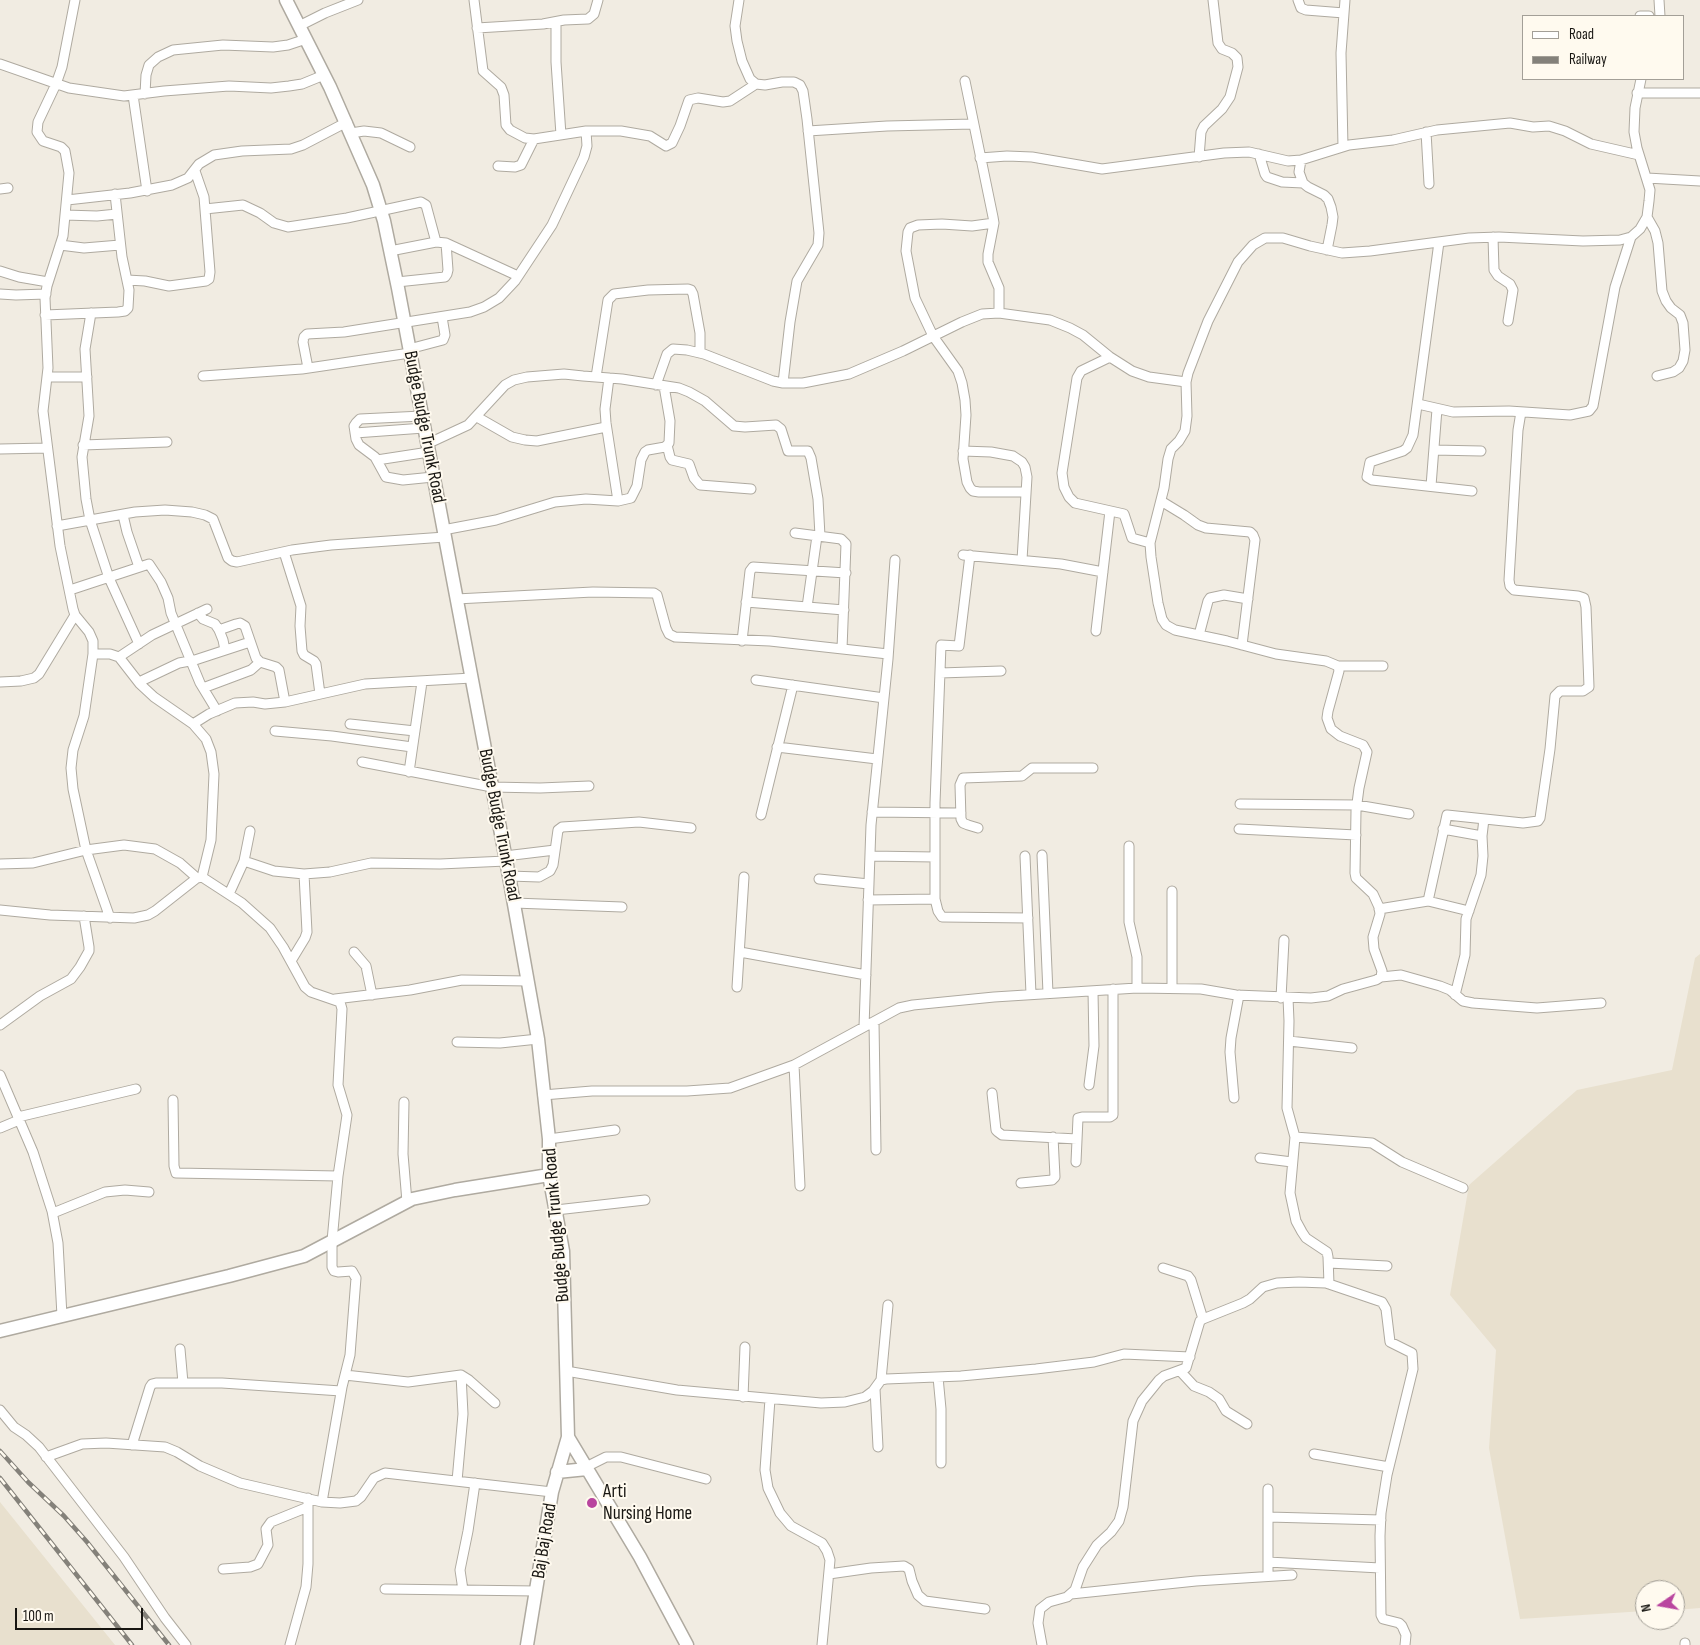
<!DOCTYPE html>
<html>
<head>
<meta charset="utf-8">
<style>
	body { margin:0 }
	#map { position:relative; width:1700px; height:1645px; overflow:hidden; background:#f1ece2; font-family:"Sofia Sans Condensed",sans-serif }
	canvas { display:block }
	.legend { position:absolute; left:1522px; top:15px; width:162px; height:65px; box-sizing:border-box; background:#fffaef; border:1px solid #a39f97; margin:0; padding:6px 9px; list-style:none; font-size:15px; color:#181612 }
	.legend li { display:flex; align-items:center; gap:10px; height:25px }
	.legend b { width:25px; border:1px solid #a39f97 }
	.north { position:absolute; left:1635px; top:1580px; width:50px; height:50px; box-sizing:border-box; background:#fffaef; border:1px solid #a39f97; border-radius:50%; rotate:258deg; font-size:14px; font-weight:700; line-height:20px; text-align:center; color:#181612 }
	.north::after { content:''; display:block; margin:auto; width:18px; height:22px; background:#b9459f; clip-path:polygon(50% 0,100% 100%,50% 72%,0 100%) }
	.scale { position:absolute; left:15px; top:1608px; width:128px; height:22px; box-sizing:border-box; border:2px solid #181612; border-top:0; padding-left:6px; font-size:15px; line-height:18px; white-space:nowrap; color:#181612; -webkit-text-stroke:4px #fffaef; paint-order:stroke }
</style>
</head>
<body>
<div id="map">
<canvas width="1700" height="1645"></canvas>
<ul class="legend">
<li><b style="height:6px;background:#fff"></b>Road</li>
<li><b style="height:6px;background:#84817a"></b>Railway</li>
</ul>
<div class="north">N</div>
<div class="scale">100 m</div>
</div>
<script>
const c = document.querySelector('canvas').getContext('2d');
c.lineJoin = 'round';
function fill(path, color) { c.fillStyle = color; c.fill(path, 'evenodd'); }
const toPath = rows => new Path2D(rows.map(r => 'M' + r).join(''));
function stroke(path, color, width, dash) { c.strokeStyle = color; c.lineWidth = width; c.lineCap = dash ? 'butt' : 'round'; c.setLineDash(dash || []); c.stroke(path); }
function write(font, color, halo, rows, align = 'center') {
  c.font = font + ' "Sofia Sans Condensed",sans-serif'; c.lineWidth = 4; c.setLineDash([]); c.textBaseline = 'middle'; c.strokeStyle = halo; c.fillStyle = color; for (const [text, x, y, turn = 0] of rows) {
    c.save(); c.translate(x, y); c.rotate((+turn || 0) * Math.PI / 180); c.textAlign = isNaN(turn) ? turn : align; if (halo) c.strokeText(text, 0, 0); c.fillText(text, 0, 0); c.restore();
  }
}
fill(toPath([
	[1700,954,1700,1608,1675,1610,1675,1590,1645,1590,1645,1611,1520,1619,1489,1448,1496,1350,1450,1295,1469,1185,1577,1090,1672,1070,1695,958],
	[0,1502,115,1645,0,1645]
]), '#e8e0ce');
const street = toPath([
	[75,0,62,67,56,84,38,122,37,132,43,141,61,147,65,151,69,173,63,236,47,286,45,298,48,368,43,411,60,546,73,609,75,615,89,632,93,641,93,654,84,716,73,750,71,768,73,789,86,850,110,918],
	[474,0,483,71,501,87,504,95,506,125,510,130,525,138,534,139,586,131,621,131,650,136,666,146,672,143,680,126,689,100,698,98,723,102,730,101,756,84],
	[739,0,735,26,737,41,742,61,750,79,756,84,765,85,782,82,794,82,800,85,803,91,807,119,819,233,818,245,797,281,790,322,783,383],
	[1298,0,1301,8,1306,10,1344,13],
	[1659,0,1660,16],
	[1640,16,1649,16],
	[556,22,556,62,561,135],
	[299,26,325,13,358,0],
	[477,28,543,24,564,20,588,19,594,14,598,0],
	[0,64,69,88,124,96,164,91,229,86,271,88,289,86,302,84,324,75],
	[965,81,993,217,994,223,988,254,988,262,999,288,999,313],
	[1637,93,1700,93],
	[145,94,146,75,149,65,158,57,173,50,223,45,273,47,288,45,306,39],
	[133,95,147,191],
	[808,131,887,126,973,124],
	[1426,132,1429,184],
	[351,133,364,131,381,133,410,147],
	[1343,147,1341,53,1345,0],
	[1259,154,1265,174,1267,177,1282,182,1303,183],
	[1199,157,1201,132,1204,126,1222,109,1230,97,1238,67,1237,58,1232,53,1222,49,1218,43,1213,0],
	[980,158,1007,156,1032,157,1102,169,1224,153,1249,152,1288,161,1301,160,1349,145,1393,140,1437,130,1510,123,1533,127,1549,126,1565,131,1591,144,1639,155],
	[1301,160,1299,172,1303,183,1308,187,1324,195,1328,199,1331,207,1333,217,1332,225,1327,250],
	[498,166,515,167,521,165,534,139],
	[1647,178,1700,181],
	[0,189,8,188],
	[67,200,130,193,172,185,188,178,199,164,214,155,242,151,291,149,303,145,347,122],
	[205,209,243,205,260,213,274,223,288,227,347,218,421,202,426,205,436,242],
	[65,215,97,216,117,214],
	[1647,217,1655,231,1658,243,1662,291,1666,301,1671,308,1680,315,1683,323,1685,350,1683,361,1679,368,1673,372,1657,376],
	[994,223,972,226,942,224,918,225,910,228,908,232,906,251,915,298,933,336,958,371,962,383,965,400,966,415,963,459,967,482,970,488,973,491,979,492,1026,492],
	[1493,237,1494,270,1498,276,1510,284,1513,290,1508,321],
	[1439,242,1413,435,1407,448,1403,451,1370,462,1367,477,1372,480,1472,491],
	[60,245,84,248,120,245],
	[390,251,436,242,446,243,518,276],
	[0,271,19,277,48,282],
	[127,280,145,281,169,286,206,281,209,279,210,272,204,197,195,171],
	[397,282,445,277,447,274,448,270,446,243],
	[0,294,16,295,46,294],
	[91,313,85,349,89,416,82,457,86,499,90,520,109,578,139,644],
	[45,315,118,312,125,311,128,308,129,290,122,257,115,194],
	[409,349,443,340,445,335,442,317],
	[1110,357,1081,371,1077,378,1062,473,1064,487,1069,497,1075,503,1124,514,1132,538,1150,543],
	[308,368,303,342,304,337,307,334,344,332,470,312,484,307,499,298,515,281,552,225,584,157,587,146,586,131],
	[203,376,302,369,410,353],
	[47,377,87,377],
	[596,377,608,300,614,294,648,290,688,289,691,290,693,294,700,333,700,353],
	[609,378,605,409,606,423,618,501],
	[656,385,667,354,673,349,687,350,704,354,773,381,783,383,803,383,849,374,903,351,962,322,982,314,999,313,1050,320,1070,328,1083,335,1110,357,1132,371,1149,377,1186,382],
	[1418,404,1453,412,1509,411,1570,415,1589,411,1593,406,1615,287,1631,237],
	[422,416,360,419,356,423,354,426,356,439,359,445,375,457,386,477,403,480,433,477],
	[477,417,512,437,525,440,537,441,606,427],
	[355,433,424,428],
	[427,444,468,425,505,385,514,380,527,377,564,374,583,376,622,379,679,388,689,392,705,401,734,426,745,427,776,425,781,429,788,451,808,451,811,458,818,499,820,536],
	[83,445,167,442],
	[667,445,670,457,672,460,689,464,694,478,700,485,751,489],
	[0,449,47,448],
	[1434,450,1481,451],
	[963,451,991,452,1013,456,1022,462,1025,467,1027,477,1022,560],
	[377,460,429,452],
	[1431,486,1437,409],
	[1161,501,1184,515,1198,525,1206,528,1250,532,1253,535,1255,540,1242,645],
	[123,515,127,532,139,567],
	[57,526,135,512,165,510,192,512,205,515,213,519,228,558,232,561,237,562,292,550,331,545,445,537],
	[443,530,496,520,555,502,586,499,618,501,631,498,637,486,641,460,645,452,648,450,665,447,669,443,670,421,664,386],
	[795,533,841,539,846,544,842,649],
	[284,552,301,606,300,626,302,651,304,655,314,661,316,664,320,694],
	[963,555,1061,564,1103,572],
	[970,555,959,646,941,645,935,803,935,899,938,911,942,917,1028,918],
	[70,590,149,564,161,582,168,598,171,613,200,683,217,711],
	[456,599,593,592,654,593,657,595,666,628,669,634,675,637,770,641,888,654],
	[746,602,844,610],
	[807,607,817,536],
	[198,613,203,619,215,624,219,630,223,640,225,650],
	[219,630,236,624,240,623,245,626,256,658,260,662,276,667,279,670,285,702],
	[1096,631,1110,511],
	[1199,635,1208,601,1210,598,1224,595,1248,599],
	[742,641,750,571,753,567,846,573],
	[93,654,110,654,119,657,140,684,154,697,193,724,206,739,211,752,214,774,211,840,202,877],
	[119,657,152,635,207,609],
	[1338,666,1383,666],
	[940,673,1001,671],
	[756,680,884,698],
	[0,682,21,681,34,678,39,674,75,615],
	[139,682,179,663,195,660,250,642],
	[203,688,251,670,260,662],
	[193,724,209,714,235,703,253,702,265,704,285,702,365,684,472,678],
	[350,724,415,731],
	[275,731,332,736,412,747],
	[777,747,877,759],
	[362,762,492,787,540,788,589,786],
	[409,772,422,682],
	[1240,804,1357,805,1409,814],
	[872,812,961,813],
	[761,815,793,685],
	[978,828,968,825,963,823,961,819,960,785,963,778,1022,776,1032,768,1093,768],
	[1239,829,1356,835],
	[1443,829,1482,836],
	[1129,846,1129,922,1137,957,1137,988],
	[1042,855,1048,993],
	[505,856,555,850],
	[870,856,935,857],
	[1025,856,1031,994],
	[244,861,274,871,304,874,330,872,371,863,440,864,506,861],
	[0,864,33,863,86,850,124,845,155,849,180,863,197,878],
	[509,876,539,877,550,871,553,865,558,830,562,827,639,822,691,828],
	[819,879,869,884],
	[229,894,244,861,250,831],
	[868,900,935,899],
	[1428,901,1469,911],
	[514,903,622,907],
	[1379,909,1428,901,1447,815,1523,823,1538,821,1540,818,1550,749,1555,696,1560,691,1583,691,1589,687,1586,607,1584,598,1578,596,1514,590,1510,586,1509,580,1518,430,1521,412],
	[0,910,50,915,134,918,148,915,155,911,197,878,202,877,242,903,270,928,283,947,305,987,311,992,340,1002,342,1009,338,1085,347,1115,338,1176,332,1241,332,1267,334,1271,338,1272,352,1271,356,1278,350,1355,342,1387,322,1502],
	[354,952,366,966,372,995],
	[740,952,866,975],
	[291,961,305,938,307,932,304,874],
	[1381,977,1382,971,1374,949,1373,937,1380,914,1379,907,1373,894,1356,878,1355,873,1356,811,1359,788,1367,752,1363,745,1340,736,1331,729,1327,718,1328,711,1339,671,1338,666,1326,661,1276,654,1227,641,1175,630,1166,625,1162,619,1158,603,1151,557,1150,543,1164,488,1168,459,1171,449,1179,441,1185,431,1187,416,1186,382,1188,373,1208,321,1238,262,1253,245,1265,238,1283,238,1310,246,1342,253,1370,251,1469,238,1499,237,1583,241,1620,240,1631,237,1640,229,1647,217,1649,201,1650,190,1637,148,1634,132,1635,108,1641,79],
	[737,987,744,877],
	[1172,988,1172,891],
	[1455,995,1465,955,1466,919,1481,875,1483,856,1482,836,1484,819],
	[1281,998,1284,940],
	[1288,998,1289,1021,1287,1108,1295,1137,1290,1193,1296,1221,1302,1232,1306,1238,1327,1252,1328,1257,1329,1284],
	[335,999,410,990,462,980,528,981],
	[874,1022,876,1150],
	[0,1025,40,996,71,979,80,967,89,951,89,947,84,916],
	[864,1027,871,825,888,659,895,560],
	[1289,1041,1352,1048],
	[457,1042,500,1043,538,1039],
	[794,1065,800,1186],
	[0,1075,33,1152,52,1211,58,1243,62,1316],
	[1089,1085,1094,1046,1093,991],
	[992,1093,996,1130,998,1132,1002,1135,1077,1139],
	[543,1095,592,1091,687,1091,730,1088,794,1065,899,1008,913,1005,994,997,1137,988,1201,989,1236,995,1311,998,1328,996,1343,989,1376,980,1381,977,1401,975,1440,986,1450,990,1463,1001,1473,1003,1537,1008,1601,1003],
	[1234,1098,1230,1052,1231,1038,1239,995],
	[173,1100,174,1166,176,1173,338,1176],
	[404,1102,403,1154,407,1202],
	[18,1117,136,1089],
	[0,1128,19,1120],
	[1295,1137,1372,1143,1402,1162,1463,1188],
	[549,1139,615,1130],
	[1260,1158,1292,1162],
	[1076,1162,1078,1118,1082,1117,1110,1117,1113,1115,1113,989],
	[1021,1183,1052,1180,1055,1177,1053,1137],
	[556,1210,645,1200],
	[53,1213,105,1192,125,1190,149,1192],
	[1329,1263,1387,1266],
	[1163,1268,1188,1276,1191,1280,1203,1319],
	[180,1349,183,1383],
	[566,1371,677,1390,821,1403,845,1402,865,1397,873,1391,881,1380,886,1379,961,1376,1036,1369,1094,1362,1124,1354,1190,1357],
	[1181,1372,1194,1386,1209,1392,1219,1399,1226,1411,1247,1424],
	[345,1375,408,1382,461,1375,469,1380,495,1403],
	[938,1377,941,1409,941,1463],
	[881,1380,888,1305],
	[875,1389,878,1447],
	[743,1397,745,1347],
	[770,1399,765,1470,768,1488,780,1513,791,1526,822,1543,827,1551,830,1560,822,1645],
	[0,1410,14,1427,26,1435,39,1447,124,1557,165,1618,186,1645],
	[132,1445,150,1387,152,1384,156,1383,222,1383,341,1391],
	[1314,1454,1389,1467],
	[46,1457,82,1444,106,1443,165,1447,177,1452,200,1466,240,1483,322,1502,340,1503,356,1501,361,1497,374,1478,385,1473,552,1492],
	[586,1467,606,1457,621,1457,706,1479],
	[457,1481,463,1414,461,1375],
	[1268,1517,1381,1520],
	[1268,1562,1380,1568],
	[223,1569,250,1567,258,1564,268,1545,266,1529,271,1522,308,1507],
	[829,1574,871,1568,904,1566,909,1569,912,1581,918,1595,925,1601,985,1609],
	[1268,1576,1268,1489],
	[385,1589,536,1591],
	[463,1590,460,1570,468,1531,475,1483],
	[1071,1594,1196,1581,1292,1575],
	[1685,1643,1685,1645],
	[290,1645,306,1587,308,1564,308,1498],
	[1042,1645,1038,1623,1040,1609,1049,1602,1067,1597,1075,1590,1083,1567,1097,1545,1111,1532,1119,1521,1123,1507,1133,1421,1142,1401,1159,1380,1164,1376,1186,1368,1197,1331,1200,1321,1203,1319,1243,1303,1250,1299,1263,1287,1277,1283,1299,1282,1326,1283,1382,1302,1386,1309,1390,1342,1412,1353,1413,1369,1387,1475,1381,1513,1380,1536,1381,1615,1383,1619,1399,1623,1402,1626,1406,1635,1405,1645]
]);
const secondary = toPath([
	[286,0,330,87,373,185,384,221,398,288,509,876,538,1039,549,1139,549,1175,563,1251,568,1437,640,1557,687,1645],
	[0,1331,229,1276,304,1256,412,1199,455,1190,549,1175],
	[557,1472,587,1469],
	[527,1645,552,1492,568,1437]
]);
stroke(street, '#afaaa0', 11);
stroke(secondary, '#afaaa0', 15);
stroke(street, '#fff', 9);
stroke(secondary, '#fff', 12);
const rail = toPath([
	[0,1451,28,1482,64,1516,87,1542,169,1645],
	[0,1478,132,1645]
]);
stroke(rail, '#84817a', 4.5);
stroke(rail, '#fffaef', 2.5, [8]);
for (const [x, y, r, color] of [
	[592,1503,6,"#b9459f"]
]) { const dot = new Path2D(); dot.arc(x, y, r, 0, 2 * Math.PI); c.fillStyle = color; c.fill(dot); stroke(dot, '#fffaef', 2); }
write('19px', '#181612', '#fffaef', [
	["Budge Budge Trunk Road",424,427,79],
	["Budge Budge Trunk Road",499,825,79],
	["Budge Budge Trunk Road",557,1225,-95],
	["Baj Baj Road",545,1541,-81]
]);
write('19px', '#181612', '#fffaef', [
	["Arti",603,1492],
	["Nursing Home",603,1514]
], 'left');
</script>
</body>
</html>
